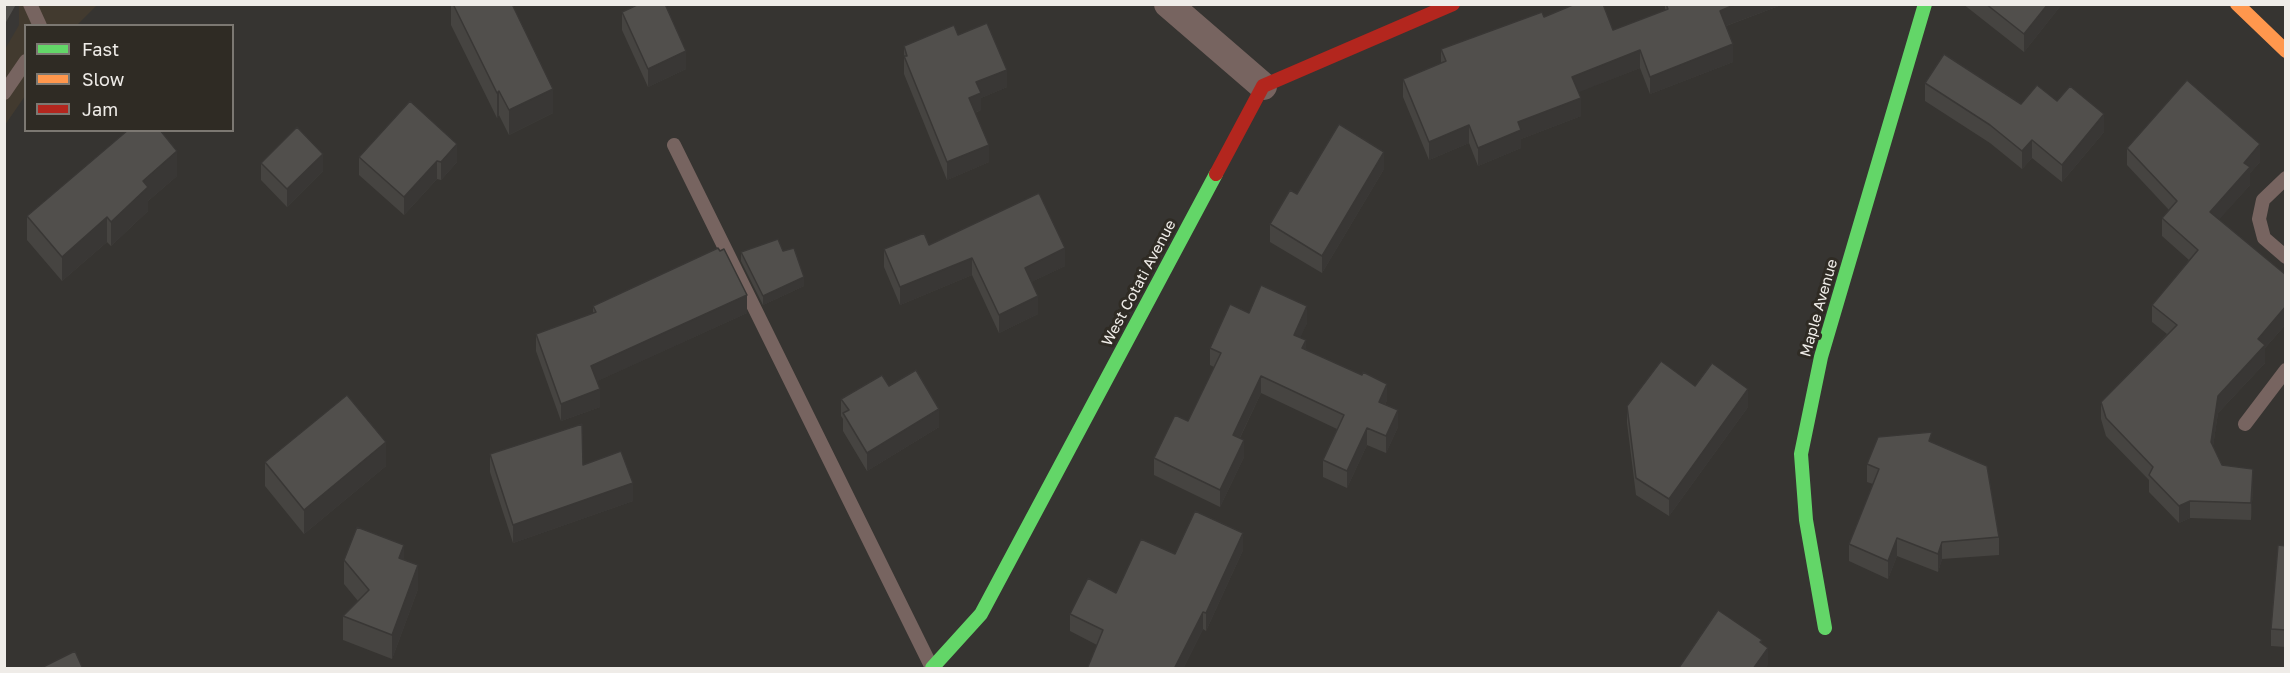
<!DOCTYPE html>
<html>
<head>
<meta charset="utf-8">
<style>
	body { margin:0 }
	#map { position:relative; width:2290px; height:673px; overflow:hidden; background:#363431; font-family:"Golos Text",sans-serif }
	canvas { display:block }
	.frame { position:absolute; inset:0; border:6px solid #efece8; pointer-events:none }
	.legend { position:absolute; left:24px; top:24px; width:210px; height:108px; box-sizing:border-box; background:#2f2b24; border:2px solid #7c7872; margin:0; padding:8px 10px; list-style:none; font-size:18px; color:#efece8 }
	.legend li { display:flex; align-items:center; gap:12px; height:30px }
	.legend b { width:30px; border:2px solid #7c7872 }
</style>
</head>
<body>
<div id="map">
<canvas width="2290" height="673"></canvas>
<div class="frame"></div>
<ul class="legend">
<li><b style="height:8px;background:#63d668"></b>Fast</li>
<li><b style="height:8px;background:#ff974d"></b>Slow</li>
<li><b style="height:8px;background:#b3261e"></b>Jam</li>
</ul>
</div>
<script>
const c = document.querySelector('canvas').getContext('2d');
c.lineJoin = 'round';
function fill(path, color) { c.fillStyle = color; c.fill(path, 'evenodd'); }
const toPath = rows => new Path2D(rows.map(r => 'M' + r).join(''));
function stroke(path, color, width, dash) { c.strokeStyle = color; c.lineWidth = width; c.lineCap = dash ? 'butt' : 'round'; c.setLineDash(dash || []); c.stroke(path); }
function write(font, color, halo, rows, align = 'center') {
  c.font = font + ' "Golos Text",sans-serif'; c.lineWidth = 6; c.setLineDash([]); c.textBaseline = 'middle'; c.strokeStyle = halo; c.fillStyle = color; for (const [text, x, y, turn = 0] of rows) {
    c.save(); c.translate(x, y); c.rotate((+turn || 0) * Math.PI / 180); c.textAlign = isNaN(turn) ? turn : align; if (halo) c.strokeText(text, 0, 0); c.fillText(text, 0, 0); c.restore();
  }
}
fill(toPath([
	[5,5,97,5,77,25,26,26,25,96,5,125]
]), '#423a2f');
stroke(toPath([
	[30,4,40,26],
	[4,93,26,61],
	[674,145,932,668],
	[2286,178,2263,200,2259,219,2264,238,2286,257],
	[2245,424,2286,370]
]), '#776460', 14);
stroke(toPath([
	[1168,4,1263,86]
]), '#776460', 28);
stroke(toPath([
	[1825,628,1806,520,1801,454,1821,357,1925,4],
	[932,668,981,614,1216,174]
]), '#63d668', 14);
stroke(toPath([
	[2237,4,2286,51]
]), '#ff974d', 14);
stroke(toPath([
	[1216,174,1263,86,1453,4]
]), '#b3261e', 14);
fill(toPath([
	[451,4,512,4,553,113,509,135,499,115,497,118,451,25],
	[1665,4,1784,4,1726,26,1733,62,1650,94,1640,68,1578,92,1581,116,1521,139,1521,148,1478,166,1469,143,1429,160,1403,97,1403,79,1441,63,1441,49,1544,17,1613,30,1665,10],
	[1963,4,2062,4,2024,52],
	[622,12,686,69,648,87,622,30],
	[958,35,1007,87,981,98,981,110,975,113,989,162,947,180,904,74,904,46],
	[1925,83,2021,104,2057,101,2104,132,2062,182,2032,158,2022,169,1990,143,1925,101],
	[2127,148,2260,162,2250,173,2250,185,2219,219,2286,275,2286,324,2265,348,2265,363,2218,413,2213,446,2222,465,2253,486,2251,520,2190,518,2179,523,2149,492,2149,480,2106,436,2101,419,2101,402,2167,334,2152,322,2152,305,2189,260,2162,236,2162,218,2169,210,2127,165],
	[359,157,457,162,441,180,437,179,404,215,359,175],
	[261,163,323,171,287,207,261,180],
	[1384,169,1322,273,1270,242,1270,224,1297,194],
	[177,176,148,201,148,211,111,246,107,242,62,281,27,240,27,216],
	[929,245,1065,266,1031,282,1038,314,999,333,972,275,900,305,884,267,884,249],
	[783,251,804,286,763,305,741,261,741,252],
	[593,306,747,313,597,381,600,407,561,421,536,351,536,334,593,313],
	[1249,313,1307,323,1300,337,1306,349,1387,400,1385,405,1398,427,1386,453,1367,445,1347,488,1323,477,1323,460,1337,429,1261,393,1240,438,1244,457,1220,507,1154,475,1154,458,1188,421,1214,367,1210,365,1210,348],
	[889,386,939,427,867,471,843,431,843,419,841,416,841,399],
	[1695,386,1748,407,1669,516,1636,495,1627,423,1627,406],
	[1932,442,1999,537,1999,555,1942,559,1938,572,1897,556,1888,579,1849,561,1849,544,1873,484,1867,482,1867,464],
	[490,454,583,465,633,501,513,543,490,472],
	[265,462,386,466,304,534,265,486],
	[2286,546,2286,647,2271,646,2271,629],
	[1243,550,1206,631,1203,629,1183,669,1087,669,1097,645,1070,631,1070,614,1116,593,1175,554],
	[404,559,418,589,392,659,343,640,343,616,358,601,344,584,344,560]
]), '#464441');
fill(toPath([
	[17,4,19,4,19,25,4,51,4,27],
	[1736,4,1784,4,1720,28,1720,11],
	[2048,4,2062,4,2024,52,2024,34],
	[1733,44,1733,62,1650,94,1650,77],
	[1640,50,1640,68,1572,95,1572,77],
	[686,51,686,69,648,87,648,69],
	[1007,70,1007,87,981,98,981,110,969,115,969,98,976,82],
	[553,89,553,113,509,135,509,110],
	[499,91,499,115,497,118,497,93],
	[1581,98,1581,116,1521,139,1521,148,1478,166,1478,148,1518,122],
	[2104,114,2104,132,2062,182,2062,165],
	[1469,125,1469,143,1429,160,1429,142],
	[2032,140,2032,158,2022,169,2022,151],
	[457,144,457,162,441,180,441,162],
	[2260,144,2260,162,2250,173,2250,185,2210,230,2210,212,2244,163],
	[989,145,989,162,947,180,947,162],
	[177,151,177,176,148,201,148,211,111,246,111,222,143,181],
	[1384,152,1384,169,1322,273,1322,256],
	[323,154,323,171,287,207,287,189],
	[437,161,437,179,404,215,404,197],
	[107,217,107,242,62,281,62,257],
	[1065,248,1065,266,1025,285,1025,268],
	[972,258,972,275,900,305,900,287],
	[804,277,804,286,763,305,763,296],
	[747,295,747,313,591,384,591,366],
	[1038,296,1038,314,999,333,999,315],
	[1307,306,1307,323,1294,352,1294,335],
	[2286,306,2286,324,2265,348,2265,363,2218,413,2211,460,2211,442,2218,396,2258,339],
	[1306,340,1306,357,1302,348],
	[1261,376,1261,393,1233,452,1233,435],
	[1387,384,1387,400,1379,419,1379,402],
	[600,389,600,407,561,421,561,404],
	[1748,389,1748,407,1669,516,1669,499],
	[939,409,939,427,867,471,867,453],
	[1398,410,1398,427,1386,453,1386,436],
	[1367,428,1367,445,1347,488,1347,471],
	[1244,440,1244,457,1220,507,1220,490],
	[386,442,386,466,304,534,304,510],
	[2253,469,2253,486,2251,520,2251,503],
	[633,483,633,501,513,543,513,525],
	[2190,501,2190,518,2179,523,2179,506],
	[1243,533,1243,550,1206,631,1206,613],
	[1897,538,1897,556,1888,579,1888,561],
	[1942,542,1942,559,1938,572,1938,554],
	[404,545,404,569,399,558],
	[418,565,418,589,392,659,392,635],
	[1203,612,1203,629,1183,669,1174,669],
	[1762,640,1762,657,1768,648,1768,665,1766,669,1753,669,1760,642]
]), '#393735');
const building = toPath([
	[4,4,17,4,4,27,4,4],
	[453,4,512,4,553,89,509,110,499,91,497,93,453,4],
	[639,4,665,4,686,51,648,69,622,12,639,4],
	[1575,4,1603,4,1613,30,1668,9,1666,4,1736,4,1720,11,1733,44,1650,77,1640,50,1572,77,1581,98,1518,122,1521,130,1478,148,1469,125,1429,142,1403,79,1446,61,1441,49,1542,12,1544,17,1575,4],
	[1986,4,2048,4,2024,34,1986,4],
	[987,23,1007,70,976,82,981,93,969,98,989,145,947,162,904,56,907,56,904,46,954,25,958,35,987,23],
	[1944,54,2021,104,2037,85,2057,101,2070,86,2104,114,2062,165,2032,140,2022,151,1990,125,1925,83,1944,54],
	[2187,80,2260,144,2244,163,2250,167,2210,212,2286,275,2286,306,2258,339,2265,345,2218,396,2211,442,2222,465,2253,469,2251,503,2190,501,2179,506,2149,475,2153,467,2106,418,2101,402,2177,325,2152,305,2198,250,2162,218,2177,201,2127,148,2187,80],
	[410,101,457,144,441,162,437,161,404,197,359,157,410,101],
	[1339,124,1384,152,1322,256,1270,224,1290,190,1297,194,1339,124],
	[297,127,323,154,287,189,261,163,297,127],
	[128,130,160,130,177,151,143,181,148,187,111,222,107,217,62,257,27,216,128,130],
	[1039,193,1065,248,1025,268,1038,296,999,315,972,258,900,287,884,249,924,233,929,245,1039,193],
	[778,239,783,251,794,248,804,277,763,296,741,252,778,239],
	[718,248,720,251,724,249,747,295,591,366,600,389,561,404,536,334,596,312,593,306,718,248],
	[1261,285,1307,306,1294,335,1306,340,1302,348,1362,375,1363,372,1387,384,1379,402,1398,410,1386,436,1367,428,1347,471,1323,460,1344,415,1261,376,1233,435,1244,440,1220,490,1154,458,1175,415,1188,421,1221,353,1210,348,1230,304,1249,313,1261,285],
	[1661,361,1695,386,1712,363,1748,389,1669,499,1636,478,1627,406,1661,361],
	[916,370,939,409,867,453,843,413,849,410,841,399,882,375,889,386,916,370],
	[347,395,386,442,304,510,265,462,347,395],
	[582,424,583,465,621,451,633,483,513,525,490,454,582,424],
	[1932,432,1929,441,1987,466,1999,537,1942,542,1938,554,1897,538,1888,561,1849,544,1879,469,1867,464,1878,437,1932,432],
	[1195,511,1243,533,1206,613,1203,612,1174,669,1087,669,1103,630,1070,614,1088,578,1116,593,1141,539,1175,554,1195,511],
	[357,527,404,545,399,558,418,565,392,635,343,616,369,590,344,560,357,527],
	[2278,545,2286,546,2286,630,2271,629,2278,545],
	[1718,610,1762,640,1760,642,1768,648,1753,669,1678,669,1718,610],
	[75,651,83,669,39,669,75,651]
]);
fill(building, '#514f4c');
stroke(building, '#393735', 1.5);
write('15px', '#efece8', '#2f2b24', [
	["West Cotati Avenue",1139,283,-62],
	["Maple Avenue",1819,308,-74]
]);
</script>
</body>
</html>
